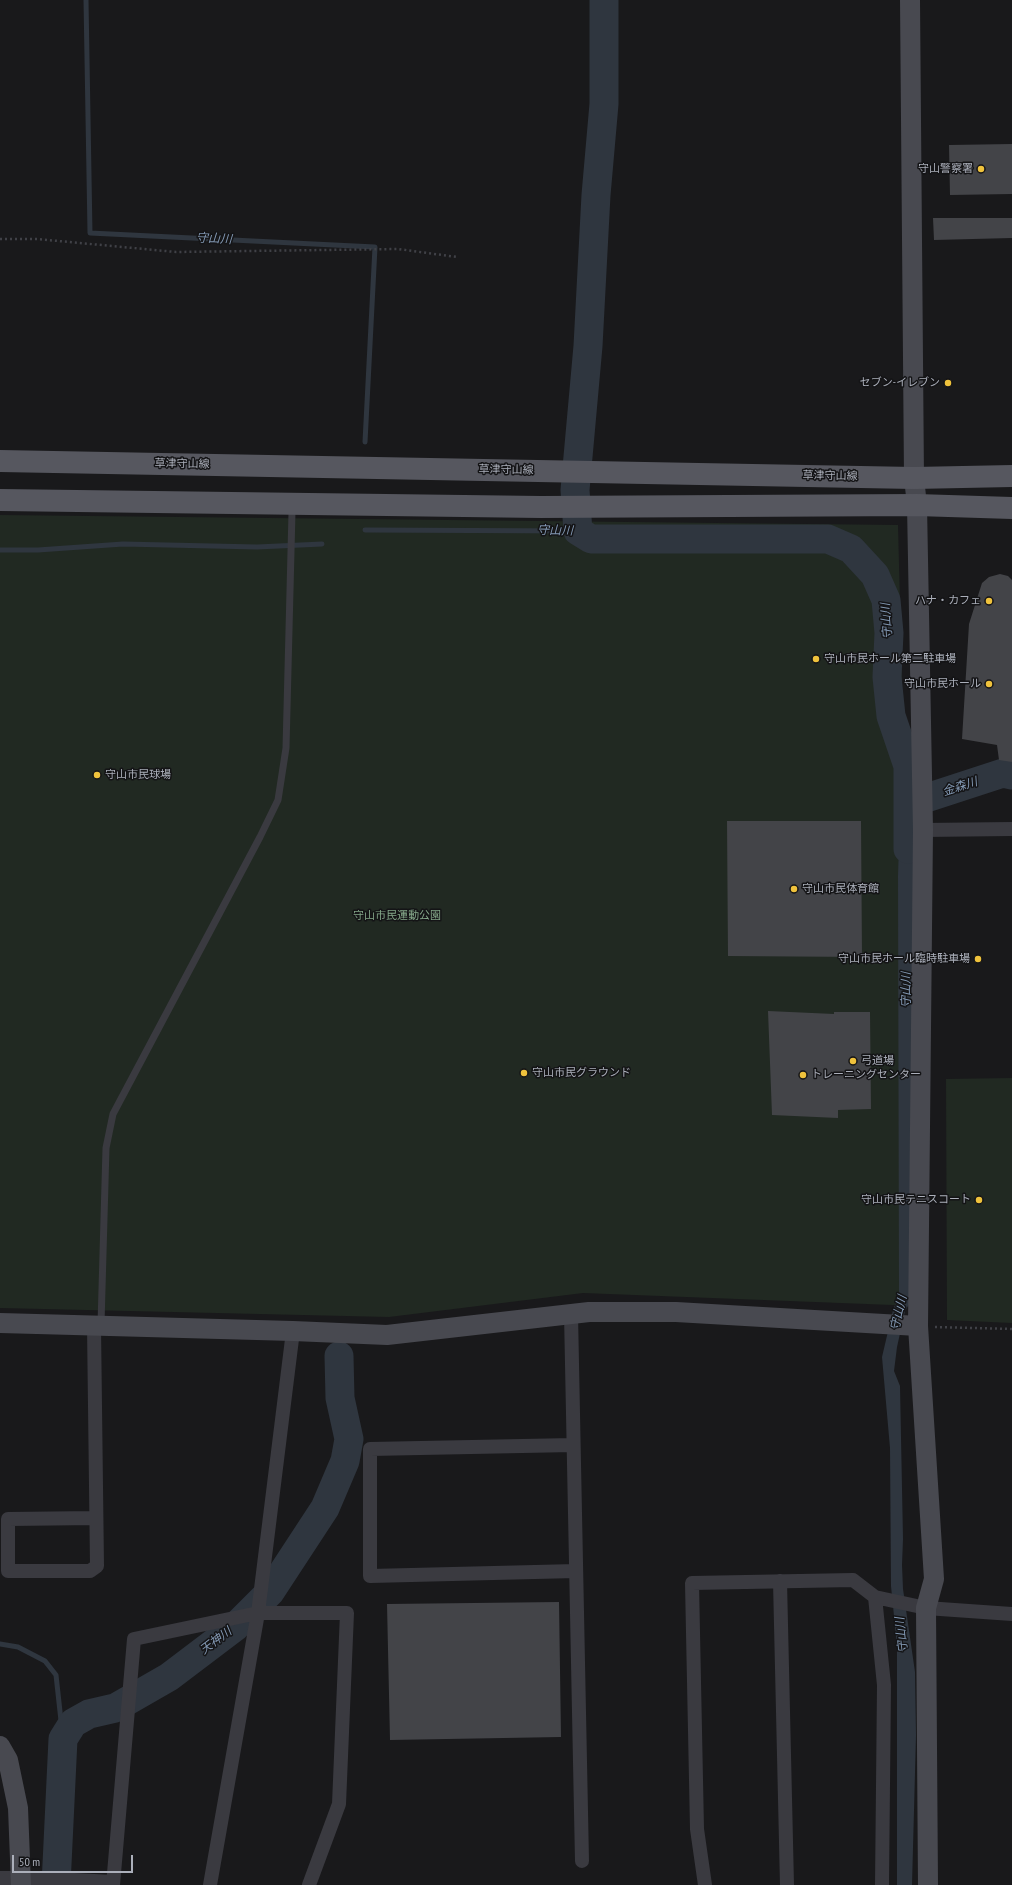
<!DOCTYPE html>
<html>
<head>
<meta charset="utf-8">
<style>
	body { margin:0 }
	#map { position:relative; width:1012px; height:1885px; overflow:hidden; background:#19191b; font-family:"PT Sans Narrow",sans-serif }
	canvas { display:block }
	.scale { position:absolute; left:12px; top:1855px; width:121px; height:18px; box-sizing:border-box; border:2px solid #abafba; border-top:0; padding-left:5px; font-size:12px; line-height:14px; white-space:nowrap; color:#abafba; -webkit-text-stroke:3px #141416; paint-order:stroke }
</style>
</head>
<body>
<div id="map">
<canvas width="1012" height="1885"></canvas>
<div class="scale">50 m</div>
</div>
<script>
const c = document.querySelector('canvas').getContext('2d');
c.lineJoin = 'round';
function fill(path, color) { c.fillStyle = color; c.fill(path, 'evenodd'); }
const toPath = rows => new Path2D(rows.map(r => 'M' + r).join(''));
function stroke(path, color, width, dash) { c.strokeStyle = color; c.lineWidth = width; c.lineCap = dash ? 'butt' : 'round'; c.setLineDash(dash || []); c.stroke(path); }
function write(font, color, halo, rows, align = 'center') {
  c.font = font + ' "PT Sans Narrow","Noto Sans JP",sans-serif'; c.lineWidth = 3; c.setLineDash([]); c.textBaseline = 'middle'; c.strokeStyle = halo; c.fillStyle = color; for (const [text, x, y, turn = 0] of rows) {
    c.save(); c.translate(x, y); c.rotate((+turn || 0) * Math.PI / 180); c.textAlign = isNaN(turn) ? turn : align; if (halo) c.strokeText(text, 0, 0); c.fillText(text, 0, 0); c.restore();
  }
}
fill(toPath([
	[0,515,898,525,918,1306,583,1293,389,1317,0,1308],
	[1012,1078,1012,1323,947,1320,946,1079]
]), '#212922');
fill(toPath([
	[915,807,914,1296,905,1311,897,1347,894,1371,900,1386,903,1539,902,1565,903,1589,915,1672,916,1735,912,1885,897,1885,897,1646,891,1586,890,1448,882,1357,893,1310,899,1295,898,876,900,812]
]), '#2f363f');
stroke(toPath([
	[86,0,90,233,375,247,365,442],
	[365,530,578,531],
	[0,550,38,550,123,544,257,547,322,544],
	[0,1644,18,1647,45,1661,56,1675,63,1739]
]), '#2f363f', 5);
stroke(toPath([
	[604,0,604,104,596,195,588,346,575,490,578,531,591,539,828,539,851,549,875,575,886,600,889,633,887,677,891,716,908,766,908,849],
	[908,804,1003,773,1012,775],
	[56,1885,63,1739,73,1723,89,1714,115,1708,169,1677,235,1627,270,1592,325,1508,345,1461,349,1439,340,1398,339,1356]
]), '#2f363f', 29);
fill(toPath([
	[1012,144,1012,194,950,195,949,145],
	[933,218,1012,218,1012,238,934,240],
	[1000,574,1008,576,1012,580,1012,762,999,760,997,745,962,739,969,624,982,583,989,577],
	[727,821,861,821,862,957,728,956],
	[768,1011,834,1014,834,1012,870,1012,871,1109,838,1110,838,1118,772,1115],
	[559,1602,561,1737,390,1740,387,1604]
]), '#434448');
stroke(toPath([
	[0,239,37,239,176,252,398,249,457,257],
	[935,1327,1012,1329]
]), '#404147', 2.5, [2, 3]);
stroke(toPath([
	[101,1324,106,1148,113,1114,260,837,278,800,286,748,292,512]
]), '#3a3a40', 7);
stroke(toPath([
	[923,830,1012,829],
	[571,1314,582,1861],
	[94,1326,97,1566,90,1571,8,1571,8,1519,96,1518],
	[573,1445,370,1449,370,1576,576,1571],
	[780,1581,787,1885],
	[875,1597,884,1685,882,1885],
	[0,1878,36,1878,113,1882],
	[113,1885,134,1639,258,1613,347,1613,339,1804,309,1885],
	[210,1885,258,1613,293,1331],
	[705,1885,697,1829,692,1583,853,1580,875,1597,926,1608,1012,1614]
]), '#3a3a40', 14);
stroke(toPath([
	[910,0,914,478,917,505,923,830,918,1326,934,1579,926,1608,928,1885],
	[0,1323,293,1331,387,1335,589,1312,676,1312,918,1326],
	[0,1746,8,1760,18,1808,21,1885]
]), '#484950', 20);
stroke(toPath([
	[0,461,914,478,1012,476],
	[0,500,541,507,917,505,1012,508]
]), '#56575f', 22);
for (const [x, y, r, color] of [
	[981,169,4,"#efc23c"],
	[948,383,4,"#efc23c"],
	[989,601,4,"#efc23c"],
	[816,659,4,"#efc23c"],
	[989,684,4,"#efc23c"],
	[97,775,4,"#efc23c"],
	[794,889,4,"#efc23c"],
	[978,959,4,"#efc23c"],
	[853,1061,4,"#efc23c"],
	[524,1073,4,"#efc23c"],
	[803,1075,4,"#efc23c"],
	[979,1200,4,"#efc23c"]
]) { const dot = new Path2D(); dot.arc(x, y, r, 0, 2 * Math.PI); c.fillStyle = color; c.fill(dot); stroke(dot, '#141416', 1.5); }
write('11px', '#abafba', '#141416', [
	["守山警察署",973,169],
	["セブン-イレブン",940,383],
	["ハナ・カフェ",981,601],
	["守山市民ホール第二駐車場",824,659,"left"],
	["守山市民ホール",981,684],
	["守山市民球場",105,775,"left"],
	["守山市民体育館",802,889,"left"],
	["守山市民ホール臨時駐車場",970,959],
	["弓道場",861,1061,"left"],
	["守山市民グラウンド",532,1073,"left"],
	["トレーニングセンター",811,1075,"left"],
	["守山市民テニスコート",971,1200]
], 'right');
write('11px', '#abafba', '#141416', [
	["草津守山線",182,464,1],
	["草津守山線",506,470,1],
	["草津守山線",830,476,1]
]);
write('11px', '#83a588', '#141416', [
	["守山市民運動公園",397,916]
]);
write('italic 12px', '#8399b4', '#141416', [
	["守山川",214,239,3],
	["守山川",555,531,1],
	["守山川",887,621,-94],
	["金森川",960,787,-18],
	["守山川",907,990,-90],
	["守山川",899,1313,-77],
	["守山川",902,1635,-96],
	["天神川",216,1641,-37]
]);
</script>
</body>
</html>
